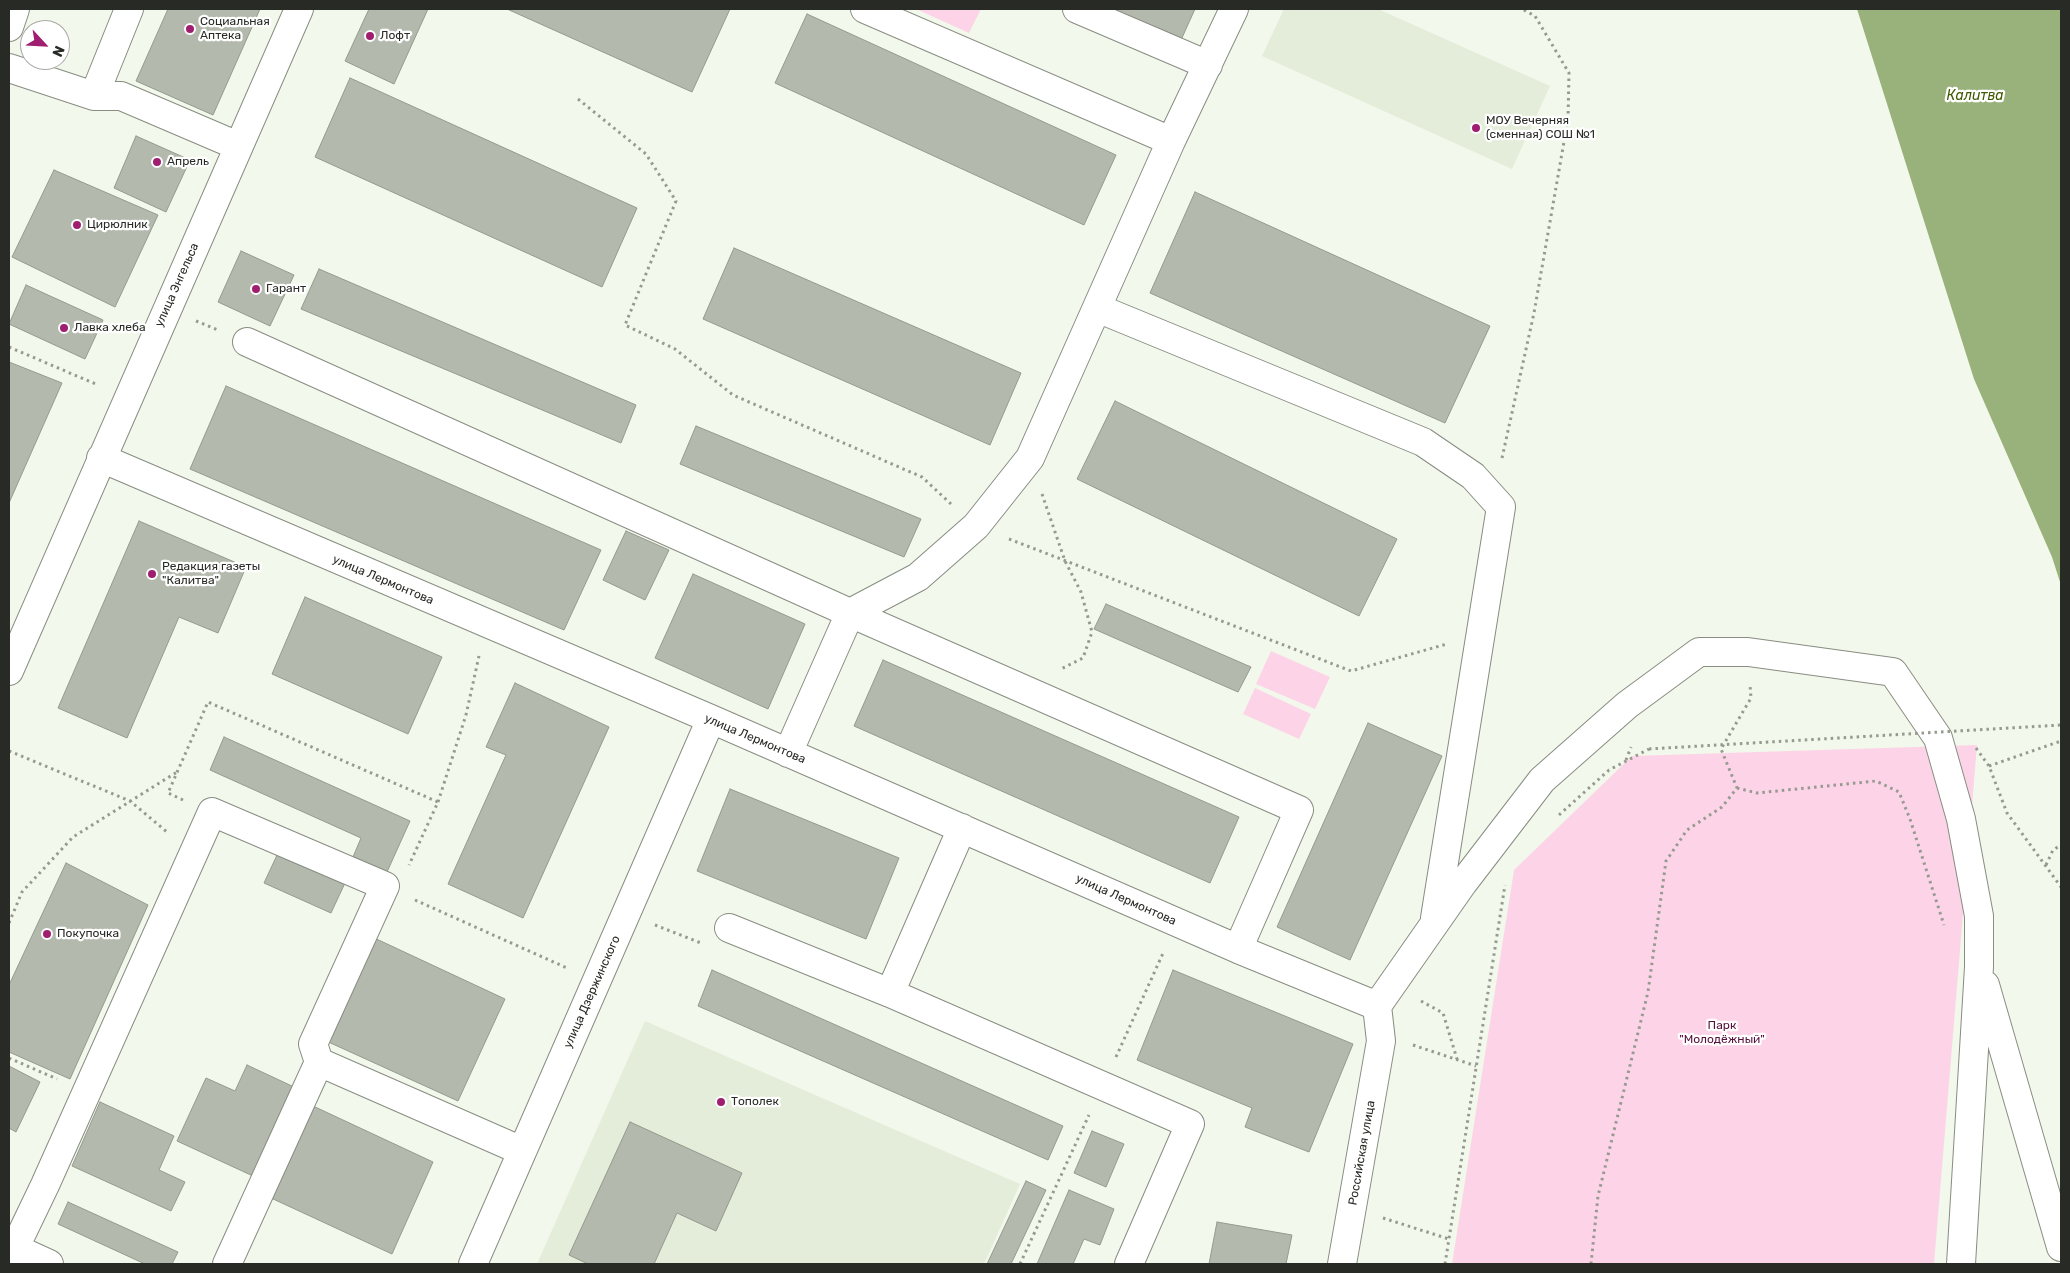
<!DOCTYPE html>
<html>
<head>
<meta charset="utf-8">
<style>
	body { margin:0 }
	#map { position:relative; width:2070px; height:1273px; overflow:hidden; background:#f2f8eb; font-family:Rubik,sans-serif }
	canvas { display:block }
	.frame { position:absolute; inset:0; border:10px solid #282a25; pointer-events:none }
	.north { position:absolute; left:20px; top:20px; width:50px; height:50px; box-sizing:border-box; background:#fff; border:1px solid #a9aaa8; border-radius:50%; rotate:115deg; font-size:14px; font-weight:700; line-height:20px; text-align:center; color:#282a25 }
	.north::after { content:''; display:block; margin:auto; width:18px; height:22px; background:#9f1e6f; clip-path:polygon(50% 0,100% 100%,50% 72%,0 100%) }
</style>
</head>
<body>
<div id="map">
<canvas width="2070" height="1273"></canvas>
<div class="frame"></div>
<div class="north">N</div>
</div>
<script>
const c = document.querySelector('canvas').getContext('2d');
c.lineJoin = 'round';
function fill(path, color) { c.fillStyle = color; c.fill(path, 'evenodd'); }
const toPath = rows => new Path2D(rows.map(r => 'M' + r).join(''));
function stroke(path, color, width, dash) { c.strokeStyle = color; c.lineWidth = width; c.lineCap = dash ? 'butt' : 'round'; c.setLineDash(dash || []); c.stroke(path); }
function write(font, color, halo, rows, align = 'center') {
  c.font = font + ' Rubik,sans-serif'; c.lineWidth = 4.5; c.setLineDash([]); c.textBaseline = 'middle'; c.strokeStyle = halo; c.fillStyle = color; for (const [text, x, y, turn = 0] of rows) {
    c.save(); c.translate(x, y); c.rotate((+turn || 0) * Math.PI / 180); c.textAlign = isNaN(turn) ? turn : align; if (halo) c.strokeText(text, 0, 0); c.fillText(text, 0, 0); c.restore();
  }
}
fill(toPath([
	[1284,9,1378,9,1550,86,1512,169,1262,56],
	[645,1021,1020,1184,984,1264,537,1264]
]), '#e4edd9');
fill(toPath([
	[916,9,981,9,969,33],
	[1271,651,1330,677,1315,709,1256,684],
	[1255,688,1311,714,1299,739,1243,714],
	[1977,745,1934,1264,1452,1264,1514,870,1632,756]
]), '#fdd4e7');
fill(toPath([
	[1857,9,2061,9,2061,585,2052,557,1974,379]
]), '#99b17a');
const building = toPath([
	[168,9,260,9,213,115,136,81,168,9],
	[369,9,428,9,394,84,345,61,369,9],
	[507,9,730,9,692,92,507,9],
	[1113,9,1195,9,1181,40,1113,9],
	[807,14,1116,155,1084,225,775,83,807,14],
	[350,78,637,208,602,287,315,157,350,78],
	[136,136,190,160,166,212,114,188,136,136],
	[54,170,158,215,115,307,12,257,54,170],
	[1195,192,1490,326,1445,423,1150,293,1195,192],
	[734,248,1021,373,990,445,703,319,734,248],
	[241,251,294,275,270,326,218,302,241,251],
	[319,269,636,405,621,443,301,309,319,269],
	[26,285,103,320,85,359,9,324,26,285],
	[9,362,62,383,9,503,9,362],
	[226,386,601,550,564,630,190,469,226,386],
	[1115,401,1397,539,1359,616,1077,479,1115,401],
	[696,426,921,519,904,557,680,464,696,426],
	[139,521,246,567,218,633,179,617,127,738,58,708,139,521],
	[626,531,669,550,645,600,603,580,626,531],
	[693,574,805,624,768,709,655,658,693,574],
	[305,597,442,657,408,734,272,674,305,597],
	[1106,604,1251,667,1238,692,1094,629,1106,604],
	[883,660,1239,817,1210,883,854,726,883,660],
	[515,683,609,727,523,918,448,884,506,755,486,747,515,683],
	[1368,723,1442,756,1350,960,1277,927,1368,723],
	[224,737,410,821,387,872,353,857,361,838,210,770,224,737],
	[730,789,899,858,866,939,697,871,730,789],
	[278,853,345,883,331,913,264,883,278,853],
	[66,863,148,905,70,1079,9,1052,9,985,66,863],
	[370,936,505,999,458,1101,324,1040,370,936],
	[712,970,1063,1126,1048,1160,698,1006,712,970],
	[1173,970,1353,1044,1309,1152,1245,1127,1252,1108,1137,1060,1173,970],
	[247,1065,294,1087,253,1176,177,1141,206,1078,235,1091,247,1065],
	[9,1066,40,1082,16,1132,9,1128,9,1066],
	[100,1102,174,1136,159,1170,185,1182,171,1211,72,1166,100,1102],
	[313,1106,433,1162,392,1254,271,1198,313,1106],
	[630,1122,742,1173,716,1231,677,1213,654,1264,588,1264,569,1255,630,1122],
	[1092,1131,1124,1144,1106,1187,1074,1173,1092,1131],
	[1026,1181,1046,1190,1011,1264,987,1264,1026,1181],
	[1069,1190,1114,1209,1100,1245,1084,1239,1073,1264,1037,1264,1069,1190],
	[68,1202,178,1252,172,1264,145,1264,58,1224,68,1202],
	[1217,1222,1292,1235,1286,1264,1209,1264,1217,1222]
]);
fill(building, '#b3b9ac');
stroke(building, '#959a8e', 1);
const minor = toPath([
	[865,9,1171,141],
	[1077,9,1208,65],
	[9,27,15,9],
	[9,68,94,96,121,96,238,146],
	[94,96,129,9],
	[1097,308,1423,442,1473,476,1501,507,1435,918],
	[247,342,850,613,918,577,976,526,1030,458,1171,141,1234,9],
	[101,458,711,719,1238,949,1377,1006,1381,1041,1342,1264],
	[9,671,299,9],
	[788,753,850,613,1299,810,1238,949],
	[729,928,890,993,962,828],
	[1985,985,2061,1247],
	[890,993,1190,1124,1129,1264],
	[1377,1006,1463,883,1542,780,1627,705,1699,652,1748,652,1893,672,1938,738,1961,819,1979,916,1979,967,1961,1264],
	[14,1248,49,1264],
	[9,1260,45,1185,212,812,385,886,313,1044,319,1062],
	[227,1264,319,1062,522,1151],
	[473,1264,711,719]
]);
stroke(minor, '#888d82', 30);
stroke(toPath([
	[578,99,646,154,676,201,625,325,675,349,733,395,922,477,951,504],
	[196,321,218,330],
	[9,347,98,385],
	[1502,458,1534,313,1568,119,1569,73,1535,16,1522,9],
	[1042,494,1065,561,1081,592,1092,632,1083,658,1061,669],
	[1009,539,1351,671,1447,644],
	[1976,748,1989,766,2007,813,2061,887],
	[9,751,130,801,167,832],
	[1626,760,1631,747],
	[1989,766,2061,741],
	[1737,788,1757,793,1876,781,1899,792,1910,819,1944,925],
	[183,800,168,793,208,702,438,802,409,865],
	[438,802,466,715,479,656],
	[1559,815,1609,770,1649,749],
	[2046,865,2053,850,2061,845],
	[415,900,567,968],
	[9,923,22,892,73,837,177,772],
	[655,925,701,943],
	[1421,1001,1443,1013,1457,1059],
	[1413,1045,1476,1066],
	[1116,1057,1164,951],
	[9,1058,57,1079],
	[1383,1218,1449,1239],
	[1020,1264,1089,1115],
	[1445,1264,1505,885],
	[1591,1264,1598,1196,1648,992,1666,861,1687,830,1722,807,1737,788,1721,749,1751,698,1750,685]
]), '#969a91', 3, [2.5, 4]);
stroke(minor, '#fff', 28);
stroke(toPath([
	[1649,749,2061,725]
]), '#969a91', 3, [2.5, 4]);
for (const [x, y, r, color] of [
	[190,29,5,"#9f1e6f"],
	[370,36,5,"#9f1e6f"],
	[1476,128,5,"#9f1e6f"],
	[157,162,5,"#9f1e6f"],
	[77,225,5,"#9f1e6f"],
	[256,289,5,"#9f1e6f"],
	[64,328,5,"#9f1e6f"],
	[152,574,5,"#9f1e6f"],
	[47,934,5,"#9f1e6f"],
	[721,1102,5,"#9f1e6f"]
]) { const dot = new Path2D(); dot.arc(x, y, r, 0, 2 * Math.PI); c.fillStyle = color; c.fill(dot); stroke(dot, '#fff', 2); }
write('12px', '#282a25', '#fff', [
	["Социальная",200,22],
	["Аптека",200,36],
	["Лофт",380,36],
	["МОУ Вечерняя",1486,121],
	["(сменная) СОШ №1",1486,135],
	["Апрель",167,162],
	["Цирюлник",87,225],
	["Гарант",266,289],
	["Лавка хлеба",74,328],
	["Редакция газеты",162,567],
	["\"Калитва\"",162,581],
	["Покупочка",57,934],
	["Тополек",731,1102]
], 'left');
write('12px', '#282a25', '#fff', [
	["улица Энгельса",177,285,-66],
	["улица Лермонтова",383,580,23],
	["улица Лермонтова",755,739,23],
	["улица Лермонтова",1126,900,24],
	["улица Дзержинского",592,992,-66],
	["Российская улица",1362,1153,-80]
]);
write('12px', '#56113b', '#fff', [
	["Парк",1722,1026],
	["\"Молодёжный\"",1722,1040]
]);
write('italic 14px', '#3f5a02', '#fff', [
	["Калитва",1975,96]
]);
</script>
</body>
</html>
